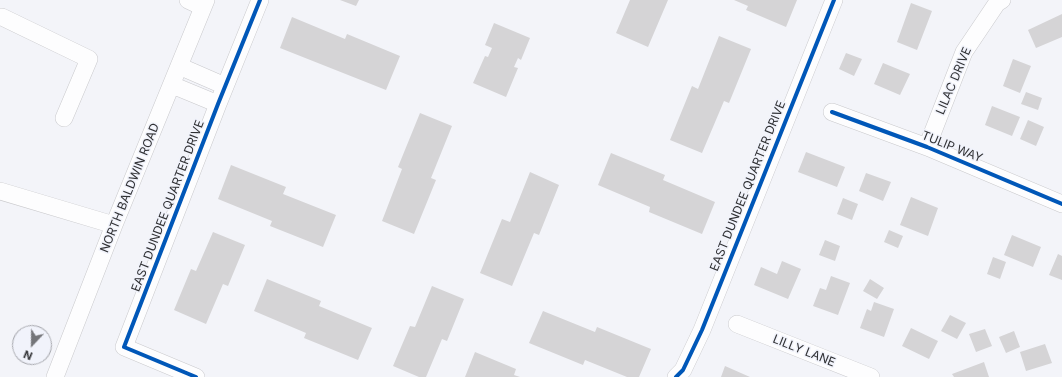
<!DOCTYPE html>
<html>
<head>
<meta charset="utf-8">
<style>
	body { margin:0 }
	#map { position:relative; width:1062px; height:377px; overflow:hidden; background:#f3f4f9; font-family:Inter,sans-serif }
	canvas { display:block }
	.north { position:absolute; left:12px; top:325px; width:40px; height:40px; box-sizing:border-box; background:#f1f3fb; border:1px solid #a4a5ab; border-radius:50%; rotate:202deg; font-size:11px; font-weight:700; line-height:16px; text-align:center; color:#303134 }
	.north::after { content:''; display:block; margin:auto; width:14px; height:18px; background:#747579; clip-path:polygon(50% 0,100% 100%,50% 72%,0 100%) }
</style>
</head>
<body>
<div id="map">
<canvas width="1062" height="377"></canvas>
<div class="north">N</div>
</div>
<script>
const c = document.querySelector('canvas').getContext('2d');
c.lineJoin = 'round';
function fill(path, color) { c.fillStyle = color; c.fill(path, 'evenodd'); }
const toPath = rows => new Path2D(rows.map(r => 'M' + r).join(''));
function stroke(path, color, width, dash) { c.strokeStyle = color; c.lineWidth = width; c.lineCap = dash ? 'butt' : 'round'; c.setLineDash(dash || []); c.stroke(path); }
function write(font, color, halo, rows, align = 'center') {
  c.font = font + ' Inter,sans-serif'; c.lineWidth = 3; c.setLineDash([]); c.textBaseline = 'middle'; c.strokeStyle = halo; c.fillStyle = color; for (const [text, x, y, turn = 0] of rows) {
    c.save(); c.translate(x, y); c.rotate((+turn || 0) * Math.PI / 180); c.textAlign = isNaN(turn) ? turn : align; if (halo) c.strokeText(text, 0, 0); c.fillText(text, 0, 0); c.restore();
  }
}
fill(toPath([
	[340,0,359,0,356,6],
	[630,0,668,0,648,47,616,33],
	[734,0,797,0,786,27,746,10,748,6],
	[911,3,932,11,917,50,897,42],
	[1062,14,1062,37,1036,48,1028,30],
	[292,17,345,39,347,34,400,56,386,90,280,48],
	[494,23,530,38,521,60,518,58,514,67,518,68,506,97,473,83,485,56,488,57,492,48,485,45],
	[719,36,751,49,729,103,724,101,702,153,670,140,692,86,698,89],
	[846,53,862,59,854,76,839,69],
	[1013,59,1031,66,1020,93,1003,86],
	[883,63,910,74,900,95,874,84],
	[1026,92,1042,98,1038,110,1021,104],
	[992,106,1020,117,1012,136,985,125],
	[420,113,452,126,431,178,436,180,414,234,382,221,402,169,398,167],
	[1028,120,1044,127,1036,146,1020,139],
	[806,152,845,167,837,187,798,172],
	[611,153,665,175,663,180,715,202,702,234,649,212,650,207,598,185],
	[231,165,286,187,283,194,336,215,323,247,270,226,272,221,218,199],
	[530,172,559,185,539,235,534,233,512,286,480,273,502,219,510,222],
	[866,173,891,182,883,201,859,191],
	[911,197,938,208,928,236,900,225],
	[843,198,858,204,852,220,837,214],
	[889,230,903,236,898,248,884,242],
	[213,232,245,245,228,286,223,284,206,324,174,310,191,269,196,271],
	[1012,235,1041,247,1033,267,1004,255],
	[825,240,840,246,835,261,819,255],
	[1058,254,1062,256,1062,280,1049,275],
	[993,257,1006,262,1000,279,987,274],
	[782,261,801,269,788,299,754,285,761,267,777,274],
	[831,276,850,283,838,315,813,306,820,288,826,290],
	[267,279,321,301,319,306,372,328,358,360,304,338,306,333,254,311],
	[870,279,884,288,877,299,863,291],
	[432,286,464,299,447,341,442,339,426,377,419,377,393,366,410,326,415,327],
	[874,302,894,309,884,337,860,328,867,309,871,311],
	[543,311,595,332,597,327,651,349,639,377,627,377,585,360,583,365,529,343],
	[950,315,966,323,957,339,941,331],
	[911,328,938,341,929,359,902,346],
	[985,329,992,346,976,352,969,334],
	[1014,331,1020,347,1006,353,999,337],
	[1045,344,1052,363,1026,371,1020,352],
	[475,352,516,369,514,375,520,377,465,377],
	[984,362,989,377,954,377,952,374],
	[725,366,750,377,721,377]
]), '#d5d4d6');
const minor = toPath([
	[188,0,203,7],
	[0,17,2,17,89,59,64,118],
	[179,66,225,86],
	[172,85,218,104],
	[832,112,927,147,1062,204],
	[927,147,964,52,997,3,1002,0],
	[0,191,114,225],
	[737,324,871,377],
	[55,377,114,225,206,0],
	[196,377,124,347,218,104,260,0],
	[676,377,683,370,702,330,834,0]
]);
stroke(minor, '#c9c9cc', 18);
stroke(minor, '#fdfdfe', 17);
stroke(toPath([
	[832,112,927,147,1062,204],
	[196,377,124,347,218,104,260,0],
	[676,377,683,370,702,330,834,0]
]), '#0057b8', 4);
write('12px', '#303134', '#f1f3fb', [
	["LILAC DRIVE",954,81,-67],
	["TULIP WAY",952,147,22],
	["EAST DUNDEE QUARTER DRIVE",748,186,-68],
	["NORTH BALDWIN ROAD",130,188,-68],
	["EAST DUNDEE QUARTER DRIVE",168,206,-69],
	["LILLY LANE",804,351,22]
]);
</script>
</body>
</html>
